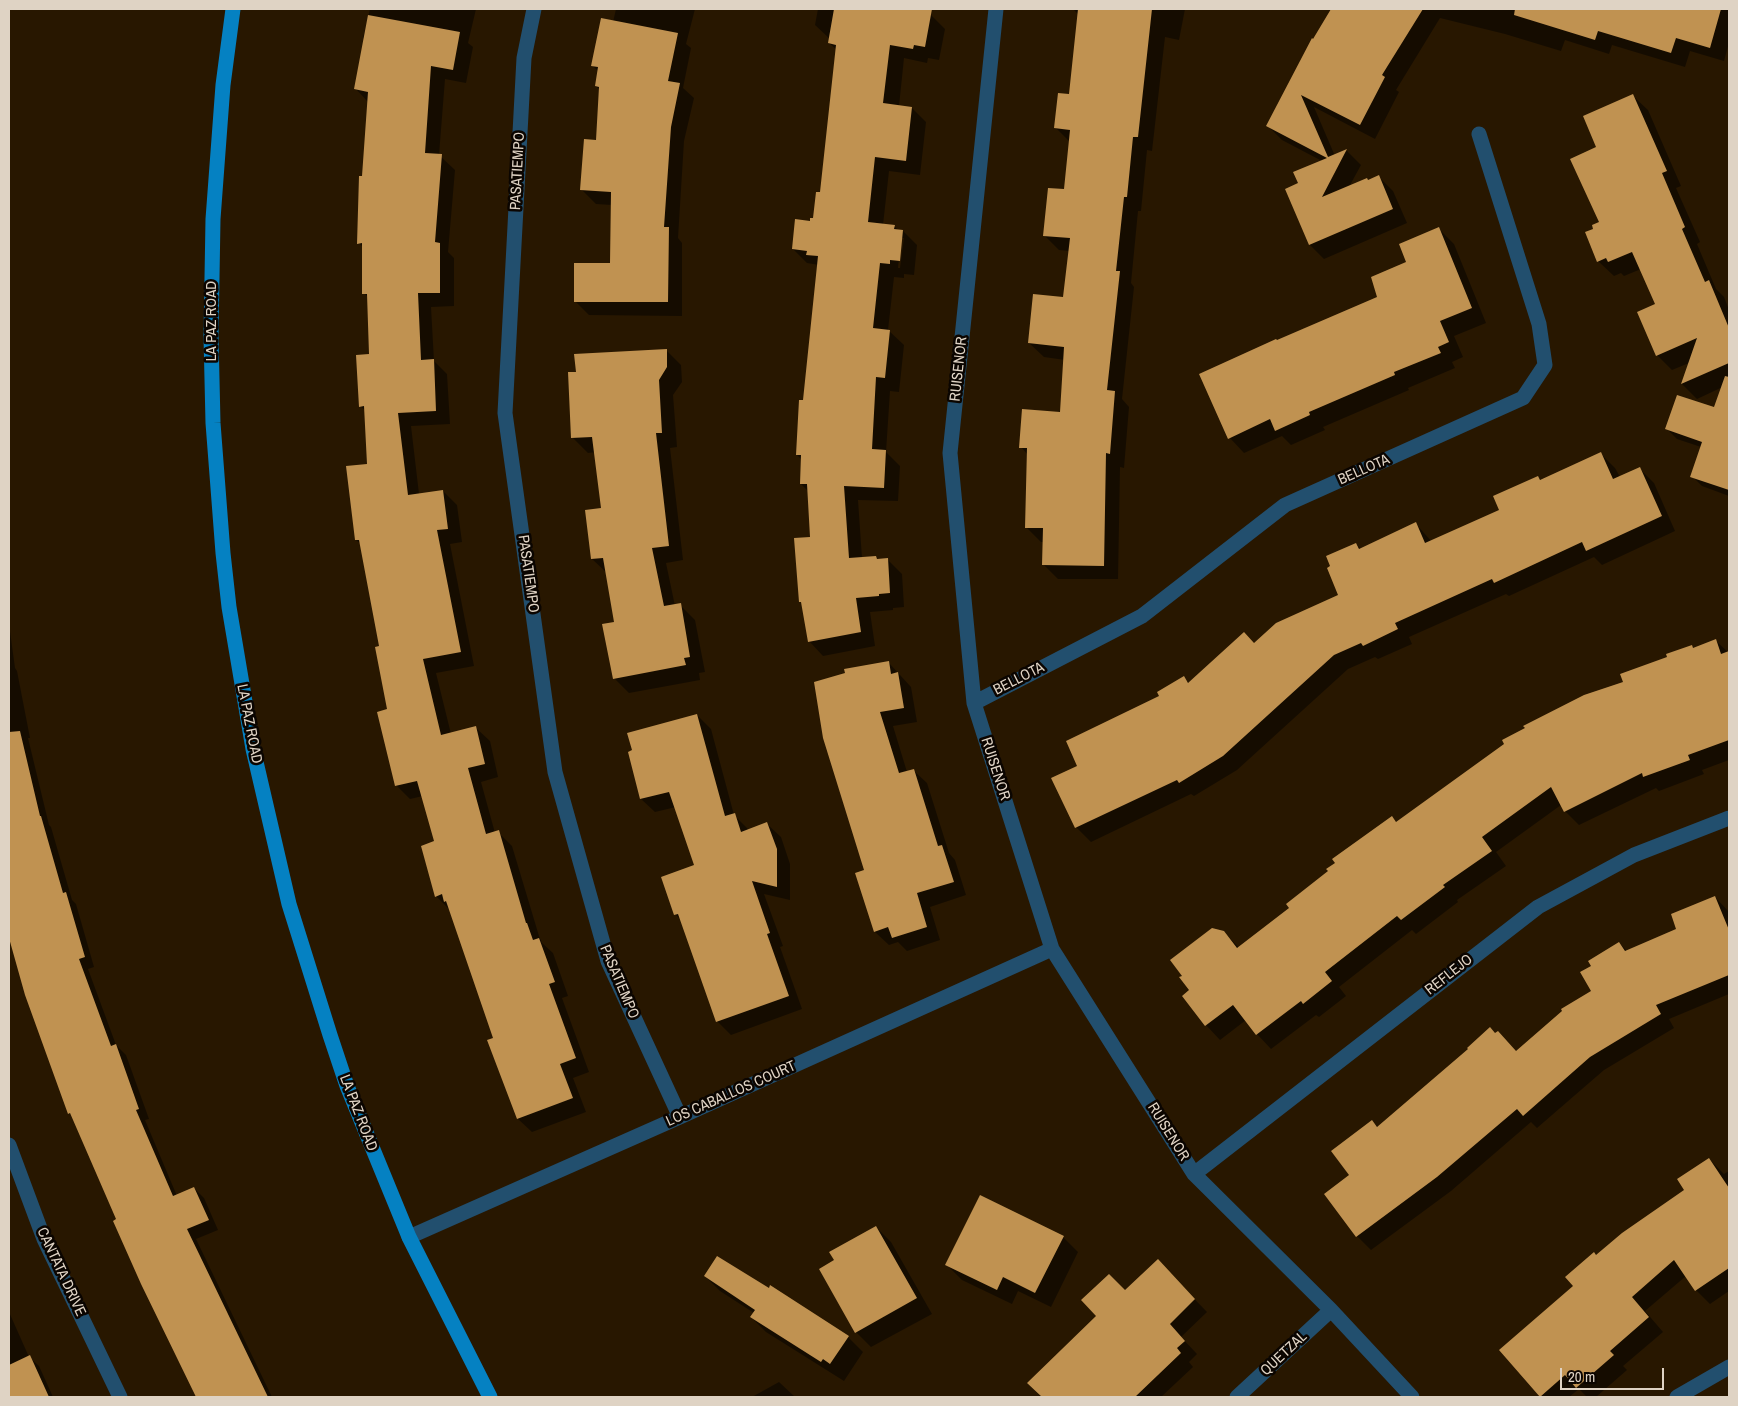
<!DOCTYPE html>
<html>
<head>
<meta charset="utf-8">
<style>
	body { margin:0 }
	#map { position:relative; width:1738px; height:1406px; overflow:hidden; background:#281700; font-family:"Archivo Narrow",sans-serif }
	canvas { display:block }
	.frame { position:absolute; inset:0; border:10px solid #dfd3c4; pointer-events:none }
	.scale { position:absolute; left:1560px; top:1368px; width:104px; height:22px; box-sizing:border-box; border:2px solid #dfd3c4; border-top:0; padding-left:6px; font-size:15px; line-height:18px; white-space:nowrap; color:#dfd3c4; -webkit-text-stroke:4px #0b0500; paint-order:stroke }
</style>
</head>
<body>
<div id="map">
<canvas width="1738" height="1406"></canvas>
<div class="frame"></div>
<div class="scale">20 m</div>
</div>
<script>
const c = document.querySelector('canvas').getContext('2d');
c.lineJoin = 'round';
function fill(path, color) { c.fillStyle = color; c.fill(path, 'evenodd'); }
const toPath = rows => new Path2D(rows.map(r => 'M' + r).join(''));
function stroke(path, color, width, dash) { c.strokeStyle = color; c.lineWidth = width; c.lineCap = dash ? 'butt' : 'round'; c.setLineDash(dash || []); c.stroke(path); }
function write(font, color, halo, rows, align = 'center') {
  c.font = font + ' "Archivo Narrow",sans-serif'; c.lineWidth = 5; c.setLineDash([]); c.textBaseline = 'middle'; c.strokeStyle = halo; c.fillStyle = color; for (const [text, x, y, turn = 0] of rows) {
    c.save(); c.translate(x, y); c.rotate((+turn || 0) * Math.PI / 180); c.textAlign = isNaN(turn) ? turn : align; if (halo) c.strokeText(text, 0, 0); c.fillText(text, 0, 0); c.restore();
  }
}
fill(toPath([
	[370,9,476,9,468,43,473,47,466,83,445,79,439,155,455,170,448,252,454,258,454,306,431,307,434,361,447,374,450,424,411,426,419,494,443,491,457,505,462,542,450,544,474,666,436,673,451,734,476,728,490,741,498,777,481,782,495,833,498,832,512,846,539,936,542,943,553,953,568,996,562,998,589,1072,573,1078,586,1112,532,1132,518,1119,495,1039,450,910,436,896,436,842,423,796,410,799,396,785,381,647,362,545,356,540,368,465,366,411,360,406,371,355,369,298,364,293,364,248,359,243,368,102,356,89,365,40,363,38],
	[616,9,695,9,686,44,691,48,683,88,694,98,684,141,678,238,682,243,682,316,589,315,575,301,611,264,612,205,596,204,582,190,597,141,600,90,596,86,599,72,593,66,613,22],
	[818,9,914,9,931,15,945,29,939,60,928,58,927,63,904,58,899,106,912,108,926,122,920,175,889,171,883,225,894,226,898,230,903,231,917,245,914,275,904,274,904,278,894,277,888,330,904,345,899,392,890,391,886,452,900,466,898,501,858,500,862,558,876,558,878,560,887,559,902,574,904,607,893,608,893,610,870,612,875,646,823,656,809,641,803,604,800,601,811,538,808,491,801,484,802,460,797,455,819,265,807,263,793,249,814,220,821,193,837,50,829,43,830,39,815,25],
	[901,238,904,238,900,268,898,268],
	[1073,9,1185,9,1179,40,1165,37,1152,151,1147,150,1141,211,1138,211,1131,283,1134,287,1122,399,1129,407,1124,468,1120,467,1118,579,1058,579,1043,564,1044,542,1041,542,1027,528,1028,455,1021,447,1061,413,1065,360,1044,357,1029,343,1064,299,1070,251,1059,250,1044,235,1065,190,1070,142,1055,127,1070,95,1079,15],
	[1333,9,1729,9,1729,43,1724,61,1690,51,1685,67,1612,45,1609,54,1565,40,1561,51,1505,34,1440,18,1396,90,1399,92,1375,139,1314,107,1335,156,1347,151,1361,165,1349,187,1379,177,1393,191,1407,223,1324,259,1310,245,1300,184,1322,161,1282,140,1268,126,1313,41],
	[1633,96,1648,110,1681,186,1676,188,1700,242,1697,244,1716,289,1724,297,1729,310,1729,384,1697,399,1682,384,1689,363,1672,370,1657,355,1657,305,1641,269,1624,276,1621,273,1614,276,1598,261,1595,229,1600,223,1598,147],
	[1439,229,1454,244,1486,323,1454,336,1463,357,1452,362,1455,368,1408,388,1409,390,1323,427,1325,430,1291,445,1282,436,1244,453,1230,438,1277,341,1379,298,1407,263],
	[666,350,681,365,682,382,673,395,677,447,670,448,683,560,666,563,675,606,680,605,695,620,705,672,699,673,700,680,629,693,614,678,615,623,607,573,592,559,603,509,596,452,588,453,573,438,577,373],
	[1678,397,1729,414,1729,496,1702,486,1692,476,1701,447,1677,439,1667,429],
	[1601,454,1615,468,1620,477,1639,468,1654,483,1675,531,1602,565,1594,557,1509,596,1506,594,1409,637,1412,644,1378,659,1375,657,1348,669,1237,770,1194,796,1191,794,1091,842,1076,827,1079,766,1183,678,1189,683,1340,596,1356,544,1361,549,1416,524,1432,542,1501,510,1538,477,1542,481],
	[9,624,15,668,17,671,30,738,28,738,49,825,51,827,72,900,76,904,94,967,88,969,116,1045,126,1055,149,1119,145,1120,177,1196,194,1188,204,1198,218,1230,196,1239,272,1397,198,1397,142,1283,118,1220,74,1117,69,1113,26,995,9,935],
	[1716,641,1729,653,1729,760,1702,770,1704,774,1659,791,1656,788,1579,825,1565,811,1561,805,1496,852,1506,866,1457,900,1458,902,1416,934,1412,930,1339,987,1346,996,1319,1017,1316,1015,1271,1049,1257,1034,1246,1020,1220,1040,1206,1025,1191,990,1224,932,1239,948,1291,908,1329,871,1392,818,1397,823,1624,683,1694,649],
	[889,663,911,687,917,722,893,726,907,772,913,770,927,783,949,853,955,860,966,895,930,907,940,940,907,951,898,942,889,945,875,932,857,874,866,870,824,737],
	[697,715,711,729,734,815,749,830,767,824,781,837,790,864,790,900,764,894,783,946,780,947,802,1009,731,1035,717,1021,682,921,675,914,696,866,676,807,655,812,641,799,629,752],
	[1715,897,1729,912,1729,994,1669,1019,1674,1028,1604,1070,1537,1128,1531,1122,1451,1191,1371,1250,1357,1236,1351,1175,1372,1122,1378,1127,1517,1052,1593,991,1593,966,1619,943,1627,951,1678,929],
	[1709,1159,1724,1174,1729,1171,1729,1291,1710,1304,1696,1290,1686,1276,1645,1311,1663,1332,1623,1366,1627,1370,1596,1397,1587,1397,1579,1389,1569,1397,1542,1397,1501,1350,1574,1286,1597,1257,1686,1190],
	[876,1227,891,1242,932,1314,871,1347,856,1332,821,1269,835,1261],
	[1063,1237,1078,1252,1051,1307,1018,1291,1012,1304,962,1280,947,1265],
	[1170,1274,1207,1312,1181,1337,1197,1354,1189,1362,1193,1367,1161,1397,1039,1397,1125,1292],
	[705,1276,848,1337,863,1352,844,1381,766,1332,751,1317,754,1313,720,1291],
	[9,1312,29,1357,39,1366,53,1397,9,1397],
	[779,1382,795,1397,752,1397]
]), '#0007');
fill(toPath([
	[834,9,932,9,925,47,914,45,913,49,890,45,883,103,912,107,906,161,875,157,868,222,895,225,894,229,903,230,900,261,890,260,890,264,880,263,873,328,890,330,885,378,876,377,872,449,886,450,884,488,844,486,849,558,876,556,877,559,888,558,890,593,879,594,879,596,856,598,861,632,808,642,801,602,799,602,794,538,810,537,807,484,800,484,801,455,796,455,799,400,803,400,818,256,806,255,807,251,792,249,795,219,810,221,810,218,813,218,816,192,820,192,836,45,828,43],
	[1078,9,1152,9,1138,137,1133,137,1127,197,1124,197,1116,271,1120,271,1107,390,1115,391,1110,454,1106,453,1104,566,1042,565,1043,528,1025,528,1027,448,1019,448,1022,409,1060,412,1064,347,1028,343,1033,294,1063,297,1070,238,1043,236,1048,188,1064,189,1070,130,1054,128,1058,93,1069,94],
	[1331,9,1423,9,1382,75,1385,77,1360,125,1301,95,1328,157,1347,149,1322,197,1367,178,1368,180,1379,175,1393,209,1309,245,1285,189,1298,183,1293,172,1327,158,1266,126,1312,38,1313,39],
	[1515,9,1721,9,1710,48,1676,38,1671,53,1598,31,1595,40,1514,15],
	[368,15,460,32,453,70,431,66,425,153,442,154,435,242,440,243,440,293,418,293,421,360,434,359,436,411,398,413,408,495,443,490,448,529,437,530,461,652,423,659,441,735,476,726,485,764,468,768,486,834,499,830,526,923,527,923,533,940,539,938,555,982,549,984,576,1058,560,1064,573,1098,517,1119,487,1040,493,1038,446,901,444,902,442,894,435,897,421,846,434,841,417,781,395,786,377,712,387,709,375,647,379,646,359,540,355,540,346,466,367,464,364,406,359,407,356,355,369,354,367,294,362,294,362,243,357,244,359,176,362,176,368,92,354,89],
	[601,18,678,33,668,81,680,83,671,127,664,227,669,227,668,302,574,302,574,263,610,263,611,192,580,190,584,139,596,140,599,87,595,86,598,67,591,66],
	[1633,94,1667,171,1662,173,1685,227,1682,229,1705,282,1709,280,1729,328,1729,363,1681,384,1697,338,1656,356,1637,312,1655,304,1632,252,1608,262,1606,258,1597,262,1585,232,1593,229,1592,225,1599,222,1570,159,1596,147,1583,116],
	[1439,227,1472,308,1440,321,1449,342,1438,347,1441,353,1394,372,1395,375,1309,412,1310,415,1275,431,1270,419,1228,439,1199,374,1276,339,1277,340,1377,297,1371,277,1406,262,1399,244],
	[667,349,667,367,659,380,662,433,656,433,669,546,652,548,664,606,681,603,690,657,684,658,686,665,613,679,602,624,614,622,603,558,591,559,585,510,601,508,592,437,571,438,568,372,576,372,574,354],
	[1725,376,1729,377,1729,490,1690,477,1702,442,1665,429,1677,395,1714,407],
	[1601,452,1613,479,1640,467,1662,516,1586,551,1582,542,1494,583,1492,579,1395,623,1398,629,1363,646,1361,643,1334,655,1223,756,1179,783,1177,780,1075,828,1051,778,1077,766,1066,741,1159,696,1157,692,1184,676,1188,683,1244,632,1254,643,1276,623,1338,595,1327,568,1330,566,1326,556,1356,543,1359,549,1416,522,1425,543,1499,510,1493,496,1538,476,1540,480],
	[1716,639,1721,654,1729,651,1729,740,1688,755,1690,760,1643,777,1642,773,1564,812,1551,787,1482,837,1492,851,1443,885,1445,887,1401,920,1397,916,1325,972,1332,981,1303,1004,1301,1001,1256,1035,1233,1005,1205,1026,1182,996,1189,990,1179,977,1182,976,1170,960,1212,928,1224,931,1237,948,1289,908,1286,904,1328,871,1326,869,1335,863,1332,859,1392,816,1396,822,1504,744,1502,740,1525,728,1523,726,1584,695,1623,682,1620,674,1667,657,1666,654,1692,645,1693,648],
	[889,661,891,674,898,672,904,708,880,712,899,773,914,769,938,846,942,845,954,882,917,893,927,927,892,938,888,927,874,932,855,873,864,870,823,738,814,682,845,673,844,669],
	[697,714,725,816,735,813,741,832,767,822,777,849,777,887,752,881,770,933,767,934,789,996,716,1022,678,914,674,915,661,877,694,865,669,792,640,799,628,752,632,750,627,733],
	[20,731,40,816,41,816,63,893,66,892,85,957,79,959,111,1046,116,1044,139,1109,136,1110,173,1196,194,1187,209,1220,187,1229,268,1397,196,1397,141,1284,113,1221,116,1219,70,1113,68,1114,25,995,9,938,9,732],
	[1715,896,1729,930,1729,975,1656,1005,1661,1014,1590,1057,1523,1116,1517,1109,1437,1177,1356,1237,1324,1194,1349,1175,1331,1151,1372,1120,1377,1127,1468,1049,1467,1048,1490,1027,1495,1033,1498,1031,1516,1051,1562,1011,1561,1009,1591,991,1580,972,1591,966,1588,961,1619,942,1625,951,1676,929,1671,914],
	[1709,1158,1729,1188,1729,1268,1695,1291,1674,1260,1632,1297,1649,1317,1610,1351,1614,1355,1576,1388,1565,1375,1540,1397,1499,1350,1573,1286,1565,1277,1594,1252,1596,1255,1622,1233,1684,1190,1677,1179],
	[980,1195,1064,1236,1035,1293,1003,1277,997,1290,945,1265],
	[876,1226,917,1298,855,1333,819,1269,834,1260,829,1252],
	[717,1256,769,1288,770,1285,849,1336,830,1364,823,1359,821,1362,750,1317,755,1310,704,1276],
	[1158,1259,1195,1299,1170,1324,1185,1341,1177,1348,1181,1353,1135,1397,1042,1397,1027,1383,1096,1316,1081,1300,1109,1274,1125,1290],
	[30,1355,49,1397,9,1397,9,1365]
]), '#c09251');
stroke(toPath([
	[534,9,524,58,505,413,555,772,608,961,680,1117],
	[996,9,950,453,974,703,1052,949,1194,1174,1331,1310,1412,1397],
	[974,703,1142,616,1285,505,1523,398,1545,365,1539,324,1479,134],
	[9,1145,44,1239,120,1397],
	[1194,1174,1538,907,1634,855,1729,818],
	[409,1237,680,1117,1052,949],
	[1237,1397,1331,1310],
	[1677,1397,1729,1367]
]), '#224f6e', 15);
stroke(toPath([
	[233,9,223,85,213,219,211,336,213,423,223,553,229,607,253,749,289,904,330,1035,347,1086,409,1237,490,1397]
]), '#0581c2', 15);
write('15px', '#dfd3c4', '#0b0500', [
	["PASATIEMPO",518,171,-87],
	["LA PAZ ROAD",212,321,-90],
	["RUISENOR",959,369,-84],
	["BELLOTA",1364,470,-24],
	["PASATIEMPO",528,574,82],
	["BELLOTA",1019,679,-27],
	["LA PAZ ROAD",249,724,79],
	["RUISENOR",995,769,72],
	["REFLEJO",1449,975,-38],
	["PASATIEMPO",619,982,67],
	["LOS CABALLOS COURT",731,1094,-24],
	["LA PAZ ROAD",358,1113,69],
	["RUISENOR",1168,1132,58],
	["CANTATA DRIVE",61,1272,65],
	["QUETZAL",1284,1354,-43]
]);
</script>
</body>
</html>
